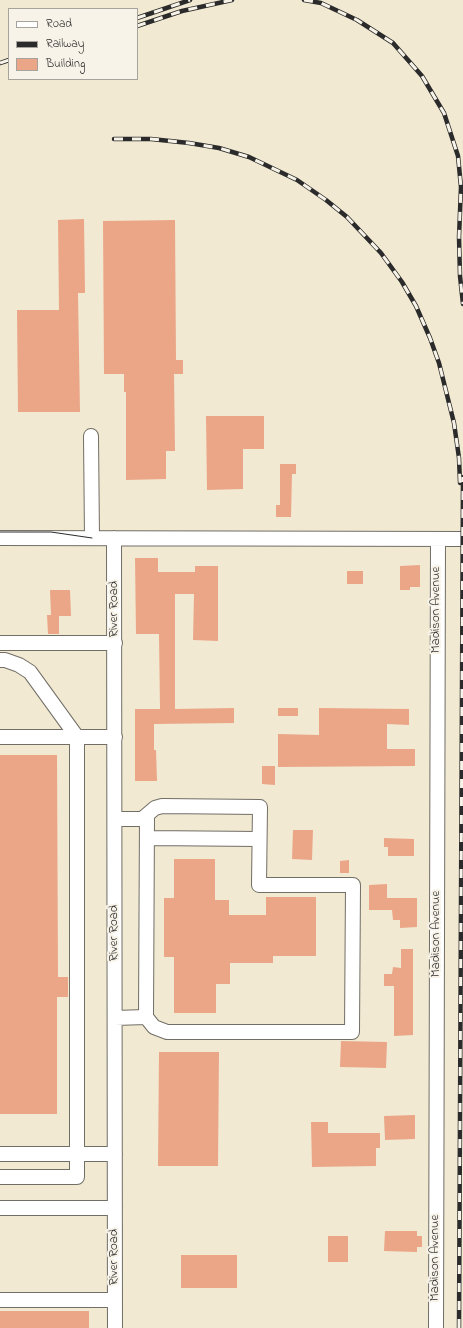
<!DOCTYPE html>
<html>
<head>
<meta charset="utf-8">
<style>
	body { margin:0 }
	#map { position:relative; width:463px; height:1328px; overflow:hidden; background:#f2e9d3; font-family:"Indie Flower",sans-serif }
	canvas { display:block }
	.legend { position:absolute; left:8px; top:8px; width:130px; height:72px; box-sizing:border-box; background:#f7f3e8; border:1px solid #a5a39c; margin:0; padding:5px 7px; list-style:none; font-size:12px; color:#2b2b2b }
	.legend li { display:flex; align-items:center; gap:8px; height:20px }
	.legend b { width:20px; border:1px solid #a5a39c }
</style>
</head>
<body>
<div id="map">
<canvas width="463" height="1328"></canvas>
<ul class="legend">
<li><b style="height:5px;background:#fff"></b>Road</li>
<li><b style="height:5px;background:#2b2b2b"></b>Railway</li>
<li><b style="height:11px;background:#eba687"></b>Building</li>
</ul>
</div>
<script>
const c = document.querySelector('canvas').getContext('2d');
c.lineJoin = 'round';
function fill(path, color) { c.fillStyle = color; c.fill(path, 'evenodd'); }
const toPath = rows => new Path2D(rows.map(r => 'M' + r).join(''));
function stroke(path, color, width, dash) { c.strokeStyle = color; c.lineWidth = width; c.lineCap = dash ? 'butt' : 'round'; c.setLineDash(dash || []); c.stroke(path); }
function write(font, color, halo, rows, align = 'center') {
  c.font = font + ' "Indie Flower",sans-serif'; c.lineWidth = 4; c.setLineDash([]); c.textBaseline = 'middle'; c.strokeStyle = halo; c.fillStyle = color; for (const [text, x, y, turn = 0] of rows) {
    c.save(); c.translate(x, y); c.rotate((+turn || 0) * Math.PI / 180); c.textAlign = isNaN(turn) ? turn : align; if (halo) c.strokeText(text, 0, 0); c.fillText(text, 0, 0); c.restore();
  }
}
fill(toPath([
	[84,219,85,293,78,293,80,412,18,412,17,310,59,310,58,220],
	[175,220,176,360,183,360,183,374,174,374,175,451,166,451,166,479,126,480,126,392,124,392,124,374,104,374,103,221],
	[206,416,264,416,264,449,243,449,243,489,207,490],
	[280,464,296,464,296,474,292,474,291,517,276,517,276,505,280,505],
	[135,558,158,558,158,572,195,572,195,566,218,566,218,641,193,640,194,594,175,594,175,709,234,708,234,723,154,724,154,750,156,750,157,781,135,781,135,709,160,709,159,634,136,634],
	[420,565,420,587,410,587,410,590,400,590,400,566],
	[347,571,363,571,363,584,347,584],
	[50,590,70,590,71,616,59,616,59,634,48,634,47,615,51,615],
	[278,708,298,708,298,716,278,716],
	[319,708,409,709,409,725,387,724,387,749,415,749,415,766,278,767,278,734,319,735],
	[0,755,57,755,58,977,68,977,68,997,57,997,57,1114,0,1114],
	[262,766,275,766,275,785,262,784],
	[293,830,313,830,312,860,292,859],
	[384,838,414,839,414,856,388,856,388,847,384,847],
	[174,859,215,859,215,900,229,900,229,915,266,915,266,897,316,897,316,956,273,956,273,963,230,963,230,984,216,984,216,1013,174,1013,174,957,164,957,164,898,174,898],
	[349,860,349,873,340,873,340,861],
	[387,884,387,898,417,898,417,927,400,928,400,920,393,920,392,910,369,910,369,885],
	[401,949,413,949,413,1035,394,1036,394,986,384,986,384,974,392,974,393,967,401,968],
	[341,1041,387,1042,386,1068,340,1067],
	[159,1052,219,1052,218,1166,158,1166],
	[415,1115,415,1139,385,1140,384,1116],
	[311,1122,328,1122,328,1133,380,1133,380,1148,376,1148,376,1166,312,1167],
	[385,1231,417,1231,417,1236,422,1236,422,1247,417,1247,417,1252,384,1251],
	[328,1236,348,1236,348,1262,328,1262],
	[181,1255,237,1255,237,1288,181,1288],
	[0,1311,89,1311,89,1328,0,1328]
]), '#eba687');
const minor = toPath([
	[91,436,92,538],
	[0,538,463,539],
	[114,538,115,1328],
	[0,643,115,643],
	[0,660,5,660,19,665,30,672,77,737,77,1177,0,1177],
	[0,737,115,737],
	[115,819,142,819,155,808,162,806,260,807,259,885,353,885,352,1032,167,1032,154,1027,146,1017,115,1018],
	[147,838,259,839],
	[146,1017,147,815],
	[0,1154,115,1154],
	[0,1208,115,1208],
	[0,1300,115,1300],
	[436,1328,438,539]
]);
stroke(minor, '#716e66', 16);
stroke(minor, '#fff', 14);
stroke(toPath([
	[0,532,51,532,92,538]
]), '#2b2b2b', 1);
const rail = toPath([
	[304,0,321,3,357,20,393,43,422,76,444,113,458,156,461,187,459,237,460,276,463,304],
	[137,18,190,0],
	[137,26,182,11,232,0],
	[0,63,9,60],
	[114,139,151,139,189,143,219,148,249,157,297,180,326,200,347,217,381,253,402,282,416,306,430,338,439,363,454,423,459,458,460,483],
	[459,1328,463,477]
]);
stroke(rail, '#2b2b2b', 4.5);
stroke(rail, '#f7f3e8', 3, [9]);
write('13px', '#2b2b2b', '#f7f3e8', [
	["River Road",115,609,-90],
	["Madison Avenue",437,610,-90],
	["River Road",115,933,-90],
	["Madison Avenue",437,934,-90],
	["River Road",115,1257,-90],
	["Madison Avenue",436,1258,-90]
]);
</script>
</body>
</html>
